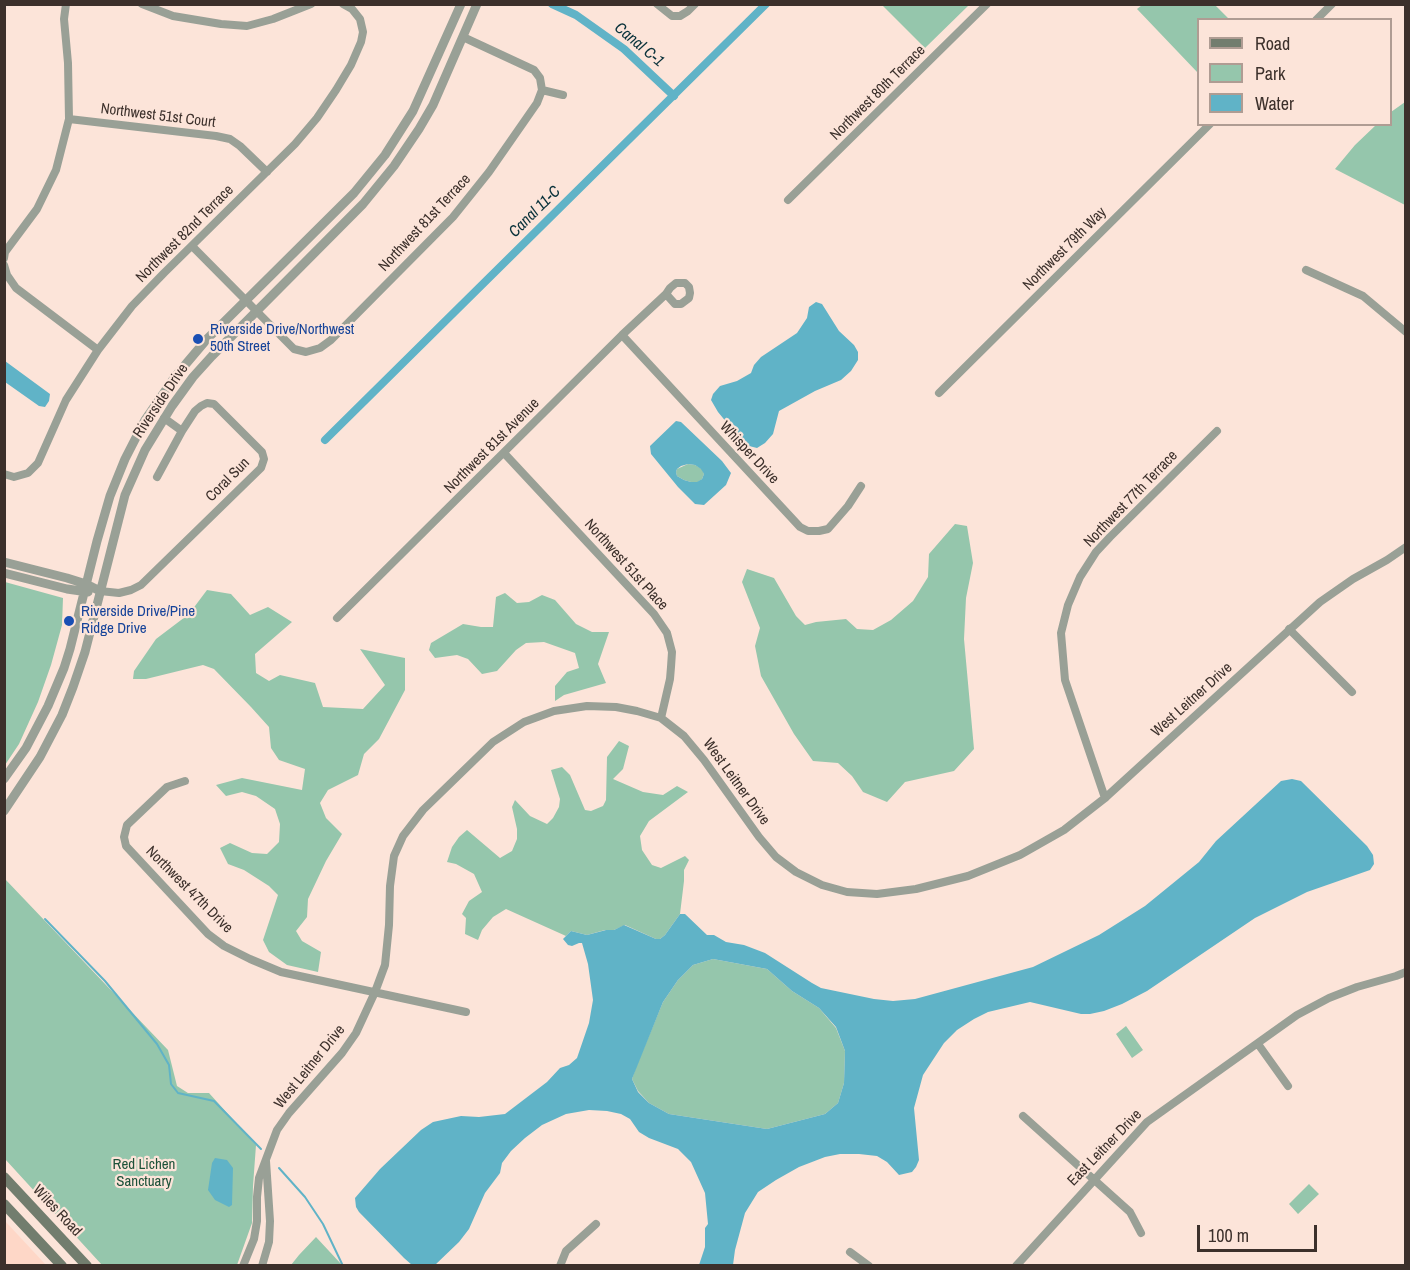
<!DOCTYPE html>
<html>
<head>
<meta charset="utf-8">
<style>
	body { margin:0 }
	#map { position:relative; width:1410px; height:1270px; overflow:hidden; background:#fce4d9; font-family:"Archivo Narrow",sans-serif }
	canvas { display:block }
	.frame { position:absolute; inset:0; border:6px solid #3c302b; pointer-events:none }
	.legend { position:absolute; left:1197px; top:18px; width:195px; height:108px; box-sizing:border-box; background:#fce4d9; border:2px solid #af9c93; margin:0; padding:8px 10px; list-style:none; font-size:18px; color:#3c302b }
	.legend li { display:flex; align-items:center; gap:12px; height:30px }
	.legend b { width:30px; border:2px solid #af9c93 }
	.scale { position:absolute; left:1197px; top:1225px; width:120px; height:27px; box-sizing:border-box; border:3px solid #3c302b; border-top:0; padding-left:8px; font-size:18px; line-height:21px; white-space:nowrap; color:#3c302b; -webkit-text-stroke:4px #fce4d9; paint-order:stroke }
</style>
</head>
<body>
<div id="map">
<canvas width="1410" height="1270"></canvas>
<div class="frame"></div>
<ul class="legend">
<li><b style="height:8px;background:#727d6e"></b>Road</li>
<li><b style="height:16px;background:#95c6ac"></b>Park</li>
<li><b style="height:16px;background:#60b3c7"></b>Water</li>
</ul>
<div class="scale">100 m</div>
</div>
<script>
const c = document.querySelector('canvas').getContext('2d');
c.lineJoin = 'round';
function fill(path, color) { c.fillStyle = color; c.fill(path, 'evenodd'); }
const toPath = rows => new Path2D(rows.map(r => 'M' + r).join(''));
function stroke(path, color, width, dash) { c.strokeStyle = color; c.lineWidth = width; c.lineCap = dash ? 'butt' : 'round'; c.setLineDash(dash || []); c.stroke(path); }
function write(font, color, halo, rows, align = 'center') {
  c.font = font + ' "Archivo Narrow",sans-serif'; c.lineWidth = 4.5; c.setLineDash([]); c.textBaseline = 'middle'; c.strokeStyle = halo; c.fillStyle = color; for (const [text, x, y, turn = 0] of rows) {
    c.save(); c.translate(x, y); c.rotate((+turn || 0) * Math.PI / 180); c.textAlign = isNaN(turn) ? turn : align; if (halo) c.strokeText(text, 0, 0); c.fillText(text, 0, 0); c.restore();
  }
}
fill(toPath([
	[5,1221,46,1265,5,1265]
]), '#fed7c7');
fill(toPath([
	[967,4,968,6,925,48,882,5],
	[1142,5,1215,5,1229,19,1198,20,1198,73,1137,9],
	[1405,102,1405,205,1335,169,1355,145,1376,125,1390,124,1391,112],
	[688,464,695,465,702,469,704,474,702,479,698,482,691,482,684,480,677,476,676,472,677,469],
	[955,524,967,526,973,563,966,598,964,639,974,749,954,771,905,782,887,802,863,792,852,776,838,763,813,761,794,734,761,676,755,646,760,628,742,582,747,569,774,578,796,616,805,625,816,622,846,619,857,629,873,630,891,620,913,601,928,577,929,554],
	[5,582,63,598,62,625,51,665,38,702,19,744,5,765],
	[207,590,231,594,250,615,268,607,292,622,255,654,256,673,269,681,280,675,315,683,323,707,363,709,385,685,360,649,405,658,405,690,379,739,364,754,358,775,328,790,320,803,326,818,342,834,326,861,308,899,307,917,296,931,302,941,321,952,318,972,287,965,269,952,263,940,278,895,269,886,244,870,228,864,220,848,230,843,252,853,267,854,279,842,280,824,275,809,256,796,242,792,226,796,216,785,242,778,302,790,305,769,279,760,271,748,269,727,251,707,214,669,203,665,146,679,133,679,134,671,156,639,189,614],
	[505,593,517,603,529,602,542,595,555,600,576,624,592,632,609,632,598,664,606,683,564,695,555,701,555,686,567,672,579,668,575,653,544,642,526,643,516,650,497,671,482,674,468,659,457,655,435,658,429,650,431,643,463,624,481,627,493,627,496,597],
	[619,741,629,746,623,769,613,779,643,792,663,795,677,786,688,792,649,821,640,836,642,850,652,865,661,868,685,856,689,860,684,870,684,881,680,914,665,935,660,939,656,939,625,925,614,930,605,930,587,935,571,931,566,936,506,909,493,917,482,930,478,940,465,934,466,918,462,914,469,901,482,892,474,874,456,864,447,862,452,847,459,837,467,830,500,858,512,851,517,839,517,829,512,807,515,800,530,816,547,824,553,818,559,807,560,799,551,770,562,767,570,775,585,810,591,811,603,806,606,800,607,757],
	[5,879,168,1050,177,1086,188,1093,209,1093,256,1145,253,1186,252,1223,237,1265,102,1265,5,1159],
	[713,959,767,969,792,991,819,1008,836,1028,845,1051,844,1083,838,1103,825,1114,767,1129,669,1114,649,1103,638,1091,632,1079,636,1067,663,1002,678,980,693,965],
	[1126,1026,1143,1050,1132,1058,1116,1034],
	[1309,1184,1319,1194,1298,1214,1289,1204],
	[316,1237,342,1265,291,1265,299,1255]
]), '#95c6ac');
fill(toPath([
	[816,302,822,304,839,331,854,345,858,352,858,360,851,371,841,380,815,391,779,411,773,434,765,443,757,448,749,446,732,429,718,412,711,400,713,394,720,386,737,381,751,373,754,365,761,357,797,333,807,318,809,307],
	[5,361,50,394,49,401,45,407,39,406,5,382],
	[676,421,681,422,722,461,731,473,726,485,704,505,695,504,678,487,651,454,650,446],
	[688,464,695,465,701,469,704,474,702,479,697,482,691,482,684,480,677,476,676,472,677,469,681,466],
	[1292,779,1301,781,1367,846,1373,855,1374,864,1370,870,1307,892,1255,918,1147,991,1122,1004,1104,1011,1090,1014,1081,1014,1030,1002,988,1012,974,1019,957,1030,944,1043,923,1075,914,1108,919,1160,916,1167,912,1172,899,1175,887,1162,877,1156,859,1154,840,1154,825,1157,799,1167,776,1180,758,1192,745,1213,735,1250,733,1265,699,1265,705,1247,705,1228,708,1224,705,1193,691,1162,678,1149,649,1138,639,1132,630,1119,621,1114,607,1111,589,1110,566,1114,542,1125,525,1138,511,1151,502,1163,500,1173,485,1193,469,1229,459,1242,435,1265,412,1265,404,1258,359,1212,356,1207,355,1198,380,1169,421,1130,433,1122,461,1116,479,1117,505,1114,547,1082,560,1068,569,1065,577,1058,589,1023,593,1000,588,964,582,943,579,943,572,946,568,945,563,939,571,931,587,935,606,930,614,930,624,925,656,939,660,939,665,935,680,914,685,914,707,935,714,935,726,942,744,945,765,953,812,983,821,988,874,999,893,1001,915,999,1033,967,1099,935,1145,906,1199,862,1216,841,1281,781],
	[713,959,767,969,792,991,819,1008,836,1027,845,1051,844,1083,838,1103,825,1114,767,1129,669,1114,649,1103,638,1092,632,1079,663,1002,678,980,693,965],
	[215,1158,227,1160,233,1168,232,1205,229,1207,215,1200,208,1190,212,1163]
]), '#60b3c7');
stroke(toPath([
	[45,919,105,981,157,1044,169,1065,171,1084,178,1093,214,1101,261,1149],
	[279,1168,305,1197,323,1224,343,1266]
]), '#60b3c7', 2);
stroke(toPath([
	[552,4,576,15,624,49,674,96],
	[325,440,766,4]
]), '#60b3c7', 8);
stroke(toPath([
	[142,4,173,16,221,24,247,26,273,19,311,4],
	[657,4,672,16,680,16,688,11,695,4],
	[1316,20,1332,4],
	[463,37,534,70,540,78,542,90,563,95],
	[69,119,216,136,230,139,240,146,267,172],
	[788,200,987,4],
	[192,246,294,349,306,352,320,348,331,340,453,217,489,172,537,103,542,90],
	[4,258,5,252,37,209,56,170,69,119,68,63,64,19,66,4],
	[4,265,7,275,16,288,98,350],
	[1306,270,1363,296,1406,332],
	[622,335,800,527,808,531,819,531,828,529,848,506,861,486],
	[939,393,1210,124],
	[164,418,182,431],
	[504,453,654,614,667,633,672,652,671,667,670,679,661,718],
	[4,474,14,477,28,473,38,463,66,400,98,350,132,306,164,273,295,144,317,118,336,90,351,65,361,42,363,32,360,19,352,9,343,4],
	[100,591,119,593,131,590,141,585,261,468,264,459,262,452,214,404,207,403,201,406,195,411,182,431,157,477],
	[337,618,622,335,666,294,670,288,676,283,685,283,689,287,690,293,689,298,681,304,675,304,666,294],
	[1289,629,1352,692],
	[185,781,167,787,127,825,124,837,126,846,208,934,224,946,250,959,281,972,466,1012],
	[1105,798,1065,680,1061,633,1068,605,1080,577,1096,552,1110,537,1217,431],
	[1258,1044,1288,1086],
	[1023,1116,1130,1212,1141,1233],
	[850,1252,869,1266],
	[243,1266,254,1239,257,1221,257,1197,259,1178,277,1130,289,1113,342,1053,356,1033,375,992,385,965,389,925,390,886,394,856,403,836,423,810,493,742,524,722,554,711,587,706,616,707,637,711,661,718,684,736,704,760,759,837,776,857,796,872,822,885,847,892,877,894,916,889,968,876,1020,855,1064,830,1105,798,1320,602,1353,579,1387,560,1406,547],
	[262,1266,269,1242,270,1221,266,1161],
	[560,1266,566,1251,596,1224],
	[1016,1266,1147,1122,1297,1015,1329,998,1357,987,1396,976,1406,972]
]), '#99a096', 8);
stroke(toPath([
	[4,562,67,578,86,584,100,591],
	[4,573,67,589,88,592],
	[4,779,26,748,48,706,64,668,70,649,97,541,110,496,125,459,145,420,174,378,207,339,354,193,385,155,413,111,461,4],
	[4,811,40,757,62,715,73,687,85,652,125,495,145,450,172,406,193,377,212,356,363,204,394,166,419,129,433,105,477,4]
]), '#99a096', 9);
stroke(toPath([
	[4,1177,87,1266],
	[4,1204,62,1266]
]), '#727d6e', 10);
for (const [x, y, r, color] of [
	[198,339,6,"#1a4fb4"],
	[69,621,6,"#1a4fb4"]
]) { const dot = new Path2D(); dot.arc(x, y, r, 0, 2 * Math.PI); c.fillStyle = color; c.fill(dot); stroke(dot, '#fce4d9', 2); }
write('15px', '#3c302b', '#fce4d9', [
	["Northwest 80th Terrace",878,93,-45],
	["Northwest 51st Court",158,116,7],
	["Northwest 81st Terrace",425,223,-47],
	["Northwest 82nd Terrace",185,234,-45],
	["Northwest 79th Way",1065,249,-45],
	["Riverside Drive",161,401,-56],
	["Northwest 81st Avenue",492,446,-45],
	["Whisper Drive",749,453,47],
	["Coral Sun",228,480,-45],
	["Northwest 77th Terrace",1131,499,-46],
	["Northwest 51st Place",626,565,48],
	["West Leitner Drive",1192,700,-42],
	["West Leitner Drive",736,782,54],
	["Northwest 47th Drive",189,890,45],
	["West Leitner Drive",310,1067,-51],
	["East Leitner Drive",1105,1148,-46],
	["Wiles Road",57,1211,47]
]);
write('15px', '#164399', '#fce4d9', [
	["Riverside Drive/Northwest",210,330],
	["50th Street",210,347],
	["Riverside Drive/Pine",81,612],
	["Ridge Drive",81,629]
], 'left');
write('15px', '#1d523a', '#fce4d9', [
	["Red Lichen",144,1165],
	["Sanctuary",144,1182]
]);
write('italic 16px', '#08313a', '#fce4d9', [
	["Canal C-1",639,45,40],
	["Canal 11-C",535,212,-45]
]);
</script>
</body>
</html>
